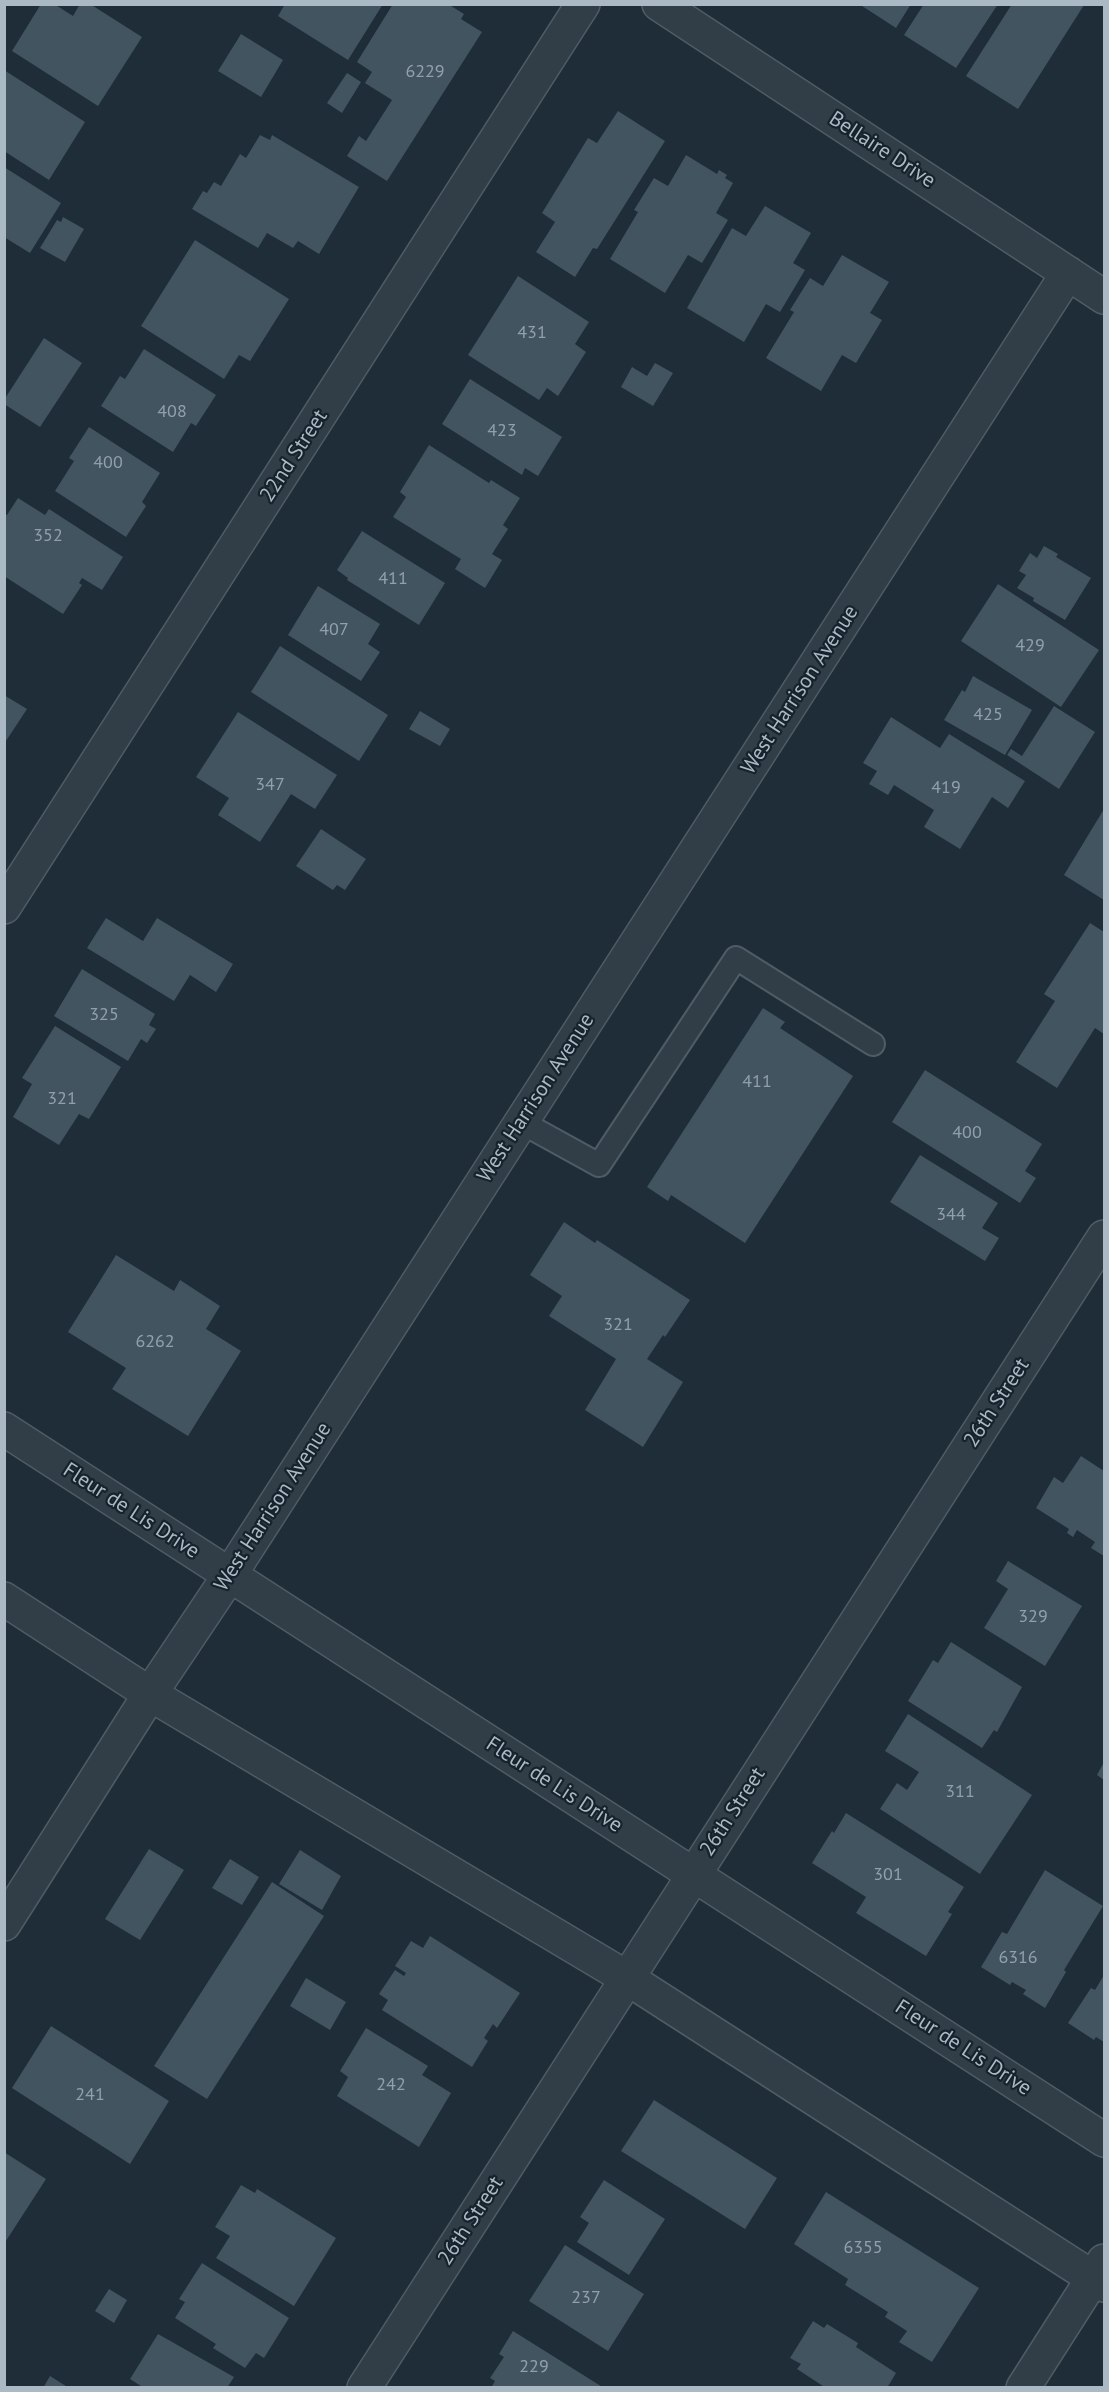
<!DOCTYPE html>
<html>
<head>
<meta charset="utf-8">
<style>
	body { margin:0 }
	#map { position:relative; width:1109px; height:2392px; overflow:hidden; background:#1e2d37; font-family:"PT Sans",sans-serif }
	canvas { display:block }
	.frame { position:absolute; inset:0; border:6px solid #abb9c5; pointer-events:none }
</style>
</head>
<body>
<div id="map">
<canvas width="1109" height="2392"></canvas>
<div class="frame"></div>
</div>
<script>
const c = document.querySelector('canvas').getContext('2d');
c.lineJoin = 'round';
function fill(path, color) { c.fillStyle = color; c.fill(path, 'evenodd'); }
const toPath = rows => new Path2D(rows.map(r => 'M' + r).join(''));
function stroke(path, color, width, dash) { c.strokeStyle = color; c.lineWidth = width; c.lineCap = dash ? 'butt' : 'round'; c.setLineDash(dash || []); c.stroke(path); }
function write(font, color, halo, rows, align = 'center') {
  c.font = font + ' "PT Sans",sans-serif'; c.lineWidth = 4.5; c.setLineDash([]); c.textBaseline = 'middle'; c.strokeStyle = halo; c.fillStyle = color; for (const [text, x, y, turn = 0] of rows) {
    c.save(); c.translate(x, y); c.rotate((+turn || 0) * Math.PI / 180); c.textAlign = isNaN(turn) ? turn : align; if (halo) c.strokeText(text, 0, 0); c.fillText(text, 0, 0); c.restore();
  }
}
fill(toPath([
	[41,4,54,4,73,16,80,4,90,4,142,37,98,106,12,51],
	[285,4,383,4,348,60,278,16],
	[393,4,448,4,464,14,461,19,482,32,387,181,347,156,359,136,366,141,392,100,365,83,372,72,357,62],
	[859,4,911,4,896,28],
	[924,4,998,4,956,68,904,35],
	[1012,4,1084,5,1018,109,966,76],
	[241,34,283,60,261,97,218,71],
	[4,70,85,122,49,180,4,151],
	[347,73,361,82,342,113,327,103],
	[618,111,665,141,597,249,593,248,575,277,536,252,555,222,542,213,588,138,597,143],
	[260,135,270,140,272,135,359,187,319,254,298,241,293,248,267,233,258,248,192,209,203,191,207,193,214,182,221,186,240,154,246,158],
	[686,155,717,174,719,170,727,175,725,178,733,183,716,213,728,220,702,263,688,255,665,293,610,259,638,212,634,210,654,178,668,186],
	[4,167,61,203,30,253,4,237],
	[765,206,811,233,793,263,805,270,780,312,766,304,744,342,687,308,732,228,746,236],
	[63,217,84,229,65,262,40,248,57,220,61,222],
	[195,240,289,299,250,361,239,355,224,379,141,326],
	[842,255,889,282,870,313,882,320,856,363,842,355,821,391,766,358,794,312,790,310,810,278,823,286],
	[518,276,589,322,575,344,586,352,558,396,547,388,539,400,468,355],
	[44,338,82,363,40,427,4,404,4,400],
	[144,349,216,395,196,426,191,423,173,452,101,406,120,376,125,379],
	[655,363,673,373,653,406,621,387,632,367,647,376],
	[470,379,562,437,538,476,525,468,522,475,442,424],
	[89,427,160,473,142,502,146,506,126,537,55,491,74,461,69,458],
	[429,445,489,483,491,480,520,498,503,525,508,529,492,554,502,560,485,588,455,569,461,559,393,517,406,497,400,492],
	[18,498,45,515,49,509,123,557,102,590,82,578,79,583,82,585,63,614,4,576,4,513,7,515],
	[362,531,445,583,419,625,347,580,348,578,337,570],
	[1044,546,1058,554,1056,557,1091,578,1065,620,1033,601,1034,598,1017,588,1026,575,1019,571,1030,553,1037,558],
	[998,584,1099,650,1061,707,961,641],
	[318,586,380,624,368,644,380,652,361,681,288,635],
	[280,646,388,715,359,761,251,692],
	[973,676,1032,710,1005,755,944,720,962,690,965,692],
	[4,695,27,709,4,744],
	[1054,706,1095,732,1059,789,1007,755,1011,749,1022,756],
	[420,711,450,729,440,746,409,729],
	[238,712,337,775,315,809,291,794,260,842,218,815,229,798,196,777],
	[891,717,940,748,949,734,1025,781,1008,808,992,797,960,849,924,827,934,810,894,785,888,795,869,784,877,771,863,763],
	[1104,809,1104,900,1064,875],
	[321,829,366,859,345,890,337,885,333,890,296,866],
	[106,918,143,941,157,918,233,964,216,992,190,975,174,1001,87,948],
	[1090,923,1104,932,1104,1034,1095,1028,1057,1088,1016,1062,1055,1001,1044,994],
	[82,969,155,1014,149,1025,156,1029,147,1043,141,1039,128,1061,54,1016],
	[763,1008,785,1022,780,1028,853,1076,745,1243,671,1195,668,1201,647,1187],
	[55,1026,121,1067,89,1119,79,1114,59,1145,13,1117,32,1084,22,1078],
	[925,1070,1042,1144,1025,1171,1036,1178,1020,1203,892,1122],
	[920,1155,998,1203,982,1228,999,1238,985,1261,890,1202],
	[564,1222,595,1243,597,1240,690,1300,665,1337,663,1335,647,1359,683,1382,643,1447,585,1410,616,1359,549,1316,562,1296,530,1275],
	[116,1255,174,1291,180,1280,220,1306,206,1329,241,1351,188,1436,112,1389,126,1368,68,1332],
	[1081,1456,1104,1471,1104,1556,1091,1548,1095,1542,1077,1530,1073,1537,1067,1533,1069,1529,1036,1508,1054,1477,1063,1483],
	[1008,1561,1082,1606,1045,1666,984,1628,1008,1589,996,1581],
	[951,1642,1022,1687,997,1732,994,1730,982,1748,908,1701,933,1660,938,1663],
	[908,1714,1032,1795,980,1874,880,1809,897,1783,907,1790,919,1772,885,1751],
	[1104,1762,1104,1780,1097,1775],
	[846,1813,964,1887,948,1912,952,1914,926,1956,856,1913,866,1897,812,1863,832,1831,834,1833],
	[149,1849,184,1870,140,1940,105,1919],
	[300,1850,341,1876,322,1910,279,1884],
	[230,1859,259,1877,242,1905,212,1888],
	[1045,1870,1103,1906,1064,1970,1066,1972,1045,2008,1023,1994,1026,1990,1012,1982,1010,1985,981,1967,1002,1932,1007,1934],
	[272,1882,324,1916,207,2099,154,2066],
	[430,1936,520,1993,497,2028,493,2024,484,2038,488,2041,472,2067,382,2010,388,2000,379,1994,395,1970,404,1976,406,1973,395,1966,411,1941,423,1948],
	[1104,1975,1104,2042,1096,2037,1094,2040,1068,2023,1091,1988,1095,1990],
	[306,1978,346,2002,330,2030,290,2006],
	[51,2026,169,2101,130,2164,12,2088],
	[366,2028,428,2066,422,2075,451,2093,419,2147,337,2096,348,2077,340,2071],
	[654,2100,777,2178,745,2229,621,2151],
	[4,2152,46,2179,4,2244],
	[604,2180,665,2219,629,2275,577,2242,589,2223,580,2217],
	[241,2185,255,2193,257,2189,336,2238,294,2306,216,2258,230,2236,215,2227],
	[826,2192,979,2288,932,2362,899,2342,907,2331,885,2317,888,2312,845,2285,848,2279,794,2244],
	[565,2245,644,2294,608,2351,529,2301],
	[202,2263,289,2318,264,2358,256,2353,245,2368,213,2348,216,2344,175,2318,185,2302,179,2299],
	[109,2289,127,2300,114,2323,95,2311],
	[813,2321,824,2328,827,2324,858,2343,856,2347,896,2373,887,2388,826,2388,797,2369,801,2364,790,2358],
	[513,2331,604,2388,491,2388,495,2381,490,2378,504,2357,499,2354],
	[158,2334,234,2377,227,2388,144,2388,130,2379],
	[50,2376,69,2388,43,2388]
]), '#435461');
const lane = toPath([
	[521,1122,599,1165,736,958,873,1044]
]);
const street = toPath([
	[659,4,1104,297],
	[4,907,583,4],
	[4,1429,1104,2140],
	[4,1599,150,1694,627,1978,1104,2285],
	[4,1924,150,1694,229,1576,1068,273],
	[364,2388,1104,1237],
	[1023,2388,1104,2261]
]);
stroke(lane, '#4f5c66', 26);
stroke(street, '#4f5c66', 36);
stroke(lane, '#313e47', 22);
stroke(street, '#313e47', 33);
write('18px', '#91a0ac', null, [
	["6229",425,72],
	["431",532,333],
	["408",172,412],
	["423",502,431],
	["400",108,463],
	["352",48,536],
	["411",393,579],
	["407",334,630],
	["429",1030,646],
	["425",988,715],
	["347",270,785],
	["419",946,788],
	["325",104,1015],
	["411",757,1082],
	["321",62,1099],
	["400",967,1133],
	["344",951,1215],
	["321",618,1325],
	["6262",155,1342],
	["329",1033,1617],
	["311",960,1792],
	["301",888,1875],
	["6316",1018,1958],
	["242",391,2085],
	["241",90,2095],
	["6355",863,2248],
	["237",586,2298],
	["229",534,2367]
]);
write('21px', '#abb9c5', '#17232c', [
	["Bellaire Drive",882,150,33],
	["22nd Street",294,456,-57],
	["West Harrison Avenue",800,690,-57],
	["West Harrison Avenue",536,1098,-57],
	["26th Street",997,1403,-57],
	["West Harrison Avenue",273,1507,-57],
	["Fleur de Lis Drive",131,1511,33],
	["Fleur de Lis Drive",554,1785,33],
	["26th Street",733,1812,-57],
	["Fleur de Lis Drive",963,2048,33],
	["26th Street",471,2221,-57]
]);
</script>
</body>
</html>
